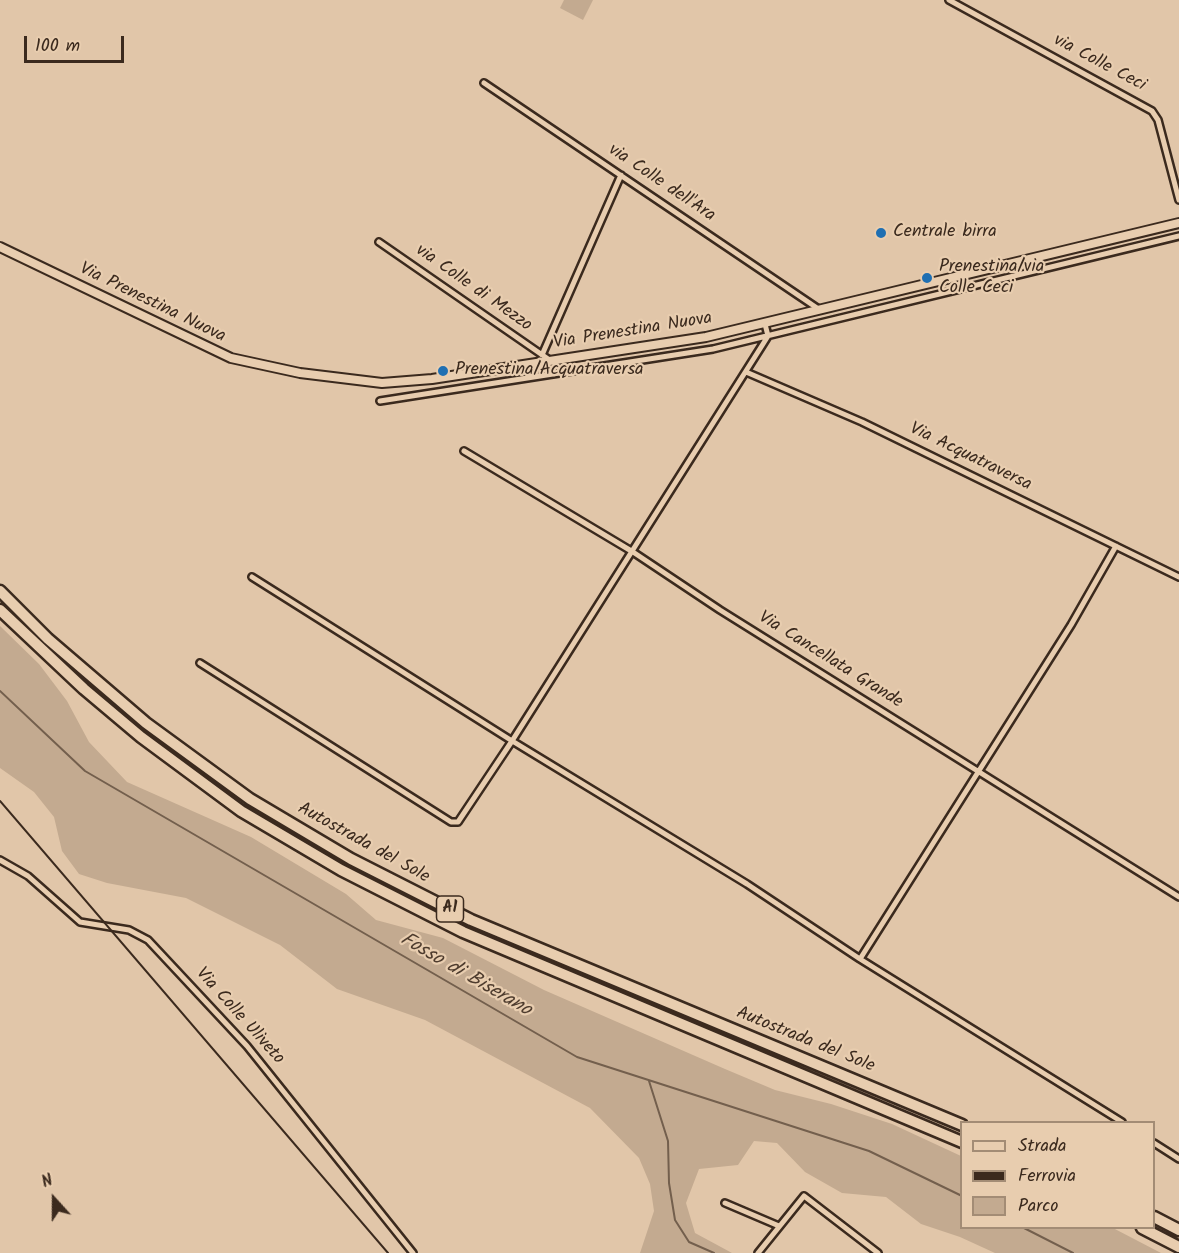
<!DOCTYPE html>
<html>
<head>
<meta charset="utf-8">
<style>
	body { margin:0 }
	#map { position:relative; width:1179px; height:1253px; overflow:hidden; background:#e1c6a9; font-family:Kalam,sans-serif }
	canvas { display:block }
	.legend { position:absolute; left:960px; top:1121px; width:195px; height:108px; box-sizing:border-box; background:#e8cdaf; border:2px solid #a38c75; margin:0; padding:8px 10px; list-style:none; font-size:18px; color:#3b2a1e }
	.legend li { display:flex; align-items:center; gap:12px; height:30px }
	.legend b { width:30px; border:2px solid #a38c75 }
	.north { position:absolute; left:24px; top:1169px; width:60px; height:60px; -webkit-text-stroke:4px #e8cdaf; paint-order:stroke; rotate:339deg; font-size:16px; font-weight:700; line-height:24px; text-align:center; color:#3b2a1e }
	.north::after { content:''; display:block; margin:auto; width:21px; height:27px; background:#3b2a1e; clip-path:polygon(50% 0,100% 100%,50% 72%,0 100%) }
	.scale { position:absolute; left:24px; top:36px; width:100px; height:27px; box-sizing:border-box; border:3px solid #3b2a1e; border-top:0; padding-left:8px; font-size:18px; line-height:21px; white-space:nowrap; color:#3b2a1e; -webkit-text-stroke:4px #e8cdaf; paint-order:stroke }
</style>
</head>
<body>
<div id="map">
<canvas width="1179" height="1253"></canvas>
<ul class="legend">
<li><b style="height:8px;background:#e8cdaf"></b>Strada</li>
<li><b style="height:8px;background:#3b2a1e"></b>Ferrovia</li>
<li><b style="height:16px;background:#c3aa90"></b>Parco</li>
</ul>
<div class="north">N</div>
<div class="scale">100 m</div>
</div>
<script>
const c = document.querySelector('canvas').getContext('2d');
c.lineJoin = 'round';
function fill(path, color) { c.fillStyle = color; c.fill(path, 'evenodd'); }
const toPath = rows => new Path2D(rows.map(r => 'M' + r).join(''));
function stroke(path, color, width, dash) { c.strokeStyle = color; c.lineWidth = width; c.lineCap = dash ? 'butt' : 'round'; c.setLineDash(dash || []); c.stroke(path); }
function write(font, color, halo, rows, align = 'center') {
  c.font = font + ' Kalam,sans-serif'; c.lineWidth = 4.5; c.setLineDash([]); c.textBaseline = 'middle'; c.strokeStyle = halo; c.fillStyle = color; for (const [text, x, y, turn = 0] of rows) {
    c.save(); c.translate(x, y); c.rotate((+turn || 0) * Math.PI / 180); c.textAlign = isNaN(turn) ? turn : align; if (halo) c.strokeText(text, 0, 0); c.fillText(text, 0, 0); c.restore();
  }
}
fill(toPath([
	[564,0,593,0,583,20,560,8],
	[0,626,39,664,67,701,89,742,127,782,251,837,346,894,376,920,443,938,544,990,725,1069,775,1090,831,1104,892,1124,961,1156,962,1228,1113,1228,1161,1253,995,1253,960,1237,921,1224,886,1197,842,1193,805,1172,777,1143,754,1141,738,1165,699,1169,686,1203,695,1233,732,1253,640,1253,654,1211,650,1184,639,1158,590,1108,425,1020,337,989,280,945,186,898,107,883,79,874,62,851,54,817,34,792,0,768]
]), '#c3aa90');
stroke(toPath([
	[0,691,85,771,577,1057,869,1151,962,1196],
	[649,1081,668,1141,669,1183,675,1220,689,1242,714,1253],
	[1024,1228,1073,1253]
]), '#735f4d', 2);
const minor = toPath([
	[949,0,1152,111,1158,120,1179,200],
	[484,83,820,310],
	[379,242,551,361],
	[542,355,621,175],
	[746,372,862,422,1179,577],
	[380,401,713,349,1179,236],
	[464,451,633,552,720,610,1179,897],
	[252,577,509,739,747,884,860,959,1122,1122],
	[200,663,451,822,458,822,512,741,763,344,768,336,765,324],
	[0,860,28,876,80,922,129,930,148,940,247,1046,413,1253],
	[860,959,1071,625,1116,546],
	[1154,1143,1179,1159],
	[725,1203,779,1226],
	[758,1253,804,1196,878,1253]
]);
const secondary = toPath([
	[0,247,231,358,300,373,382,383,432,379,706,337,1179,223]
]);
const motorway = toPath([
	[0,591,48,639,146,723,250,799,351,859,471,920,962,1125],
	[0,610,84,689,141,737,241,811,341,870,463,932,962,1142],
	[1154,1217,1179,1230],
	[1142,1228,1179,1247]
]);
stroke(minor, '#3b2a1e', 10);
stroke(secondary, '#3b2a1e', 12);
stroke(motorway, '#3b2a1e', 15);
stroke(minor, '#e8cdaf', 5);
stroke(secondary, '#e8cdaf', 8);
stroke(motorway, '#e8cdaf', 10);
stroke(toPath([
	[0,801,388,1253]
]), '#3b2a1e', 2);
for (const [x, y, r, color] of [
	[881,233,6,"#1f6fb2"],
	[927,278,6,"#1f6fb2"],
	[443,371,6,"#1f6fb2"]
]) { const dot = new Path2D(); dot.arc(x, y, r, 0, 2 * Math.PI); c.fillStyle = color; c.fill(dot); stroke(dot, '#e8cdaf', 2); }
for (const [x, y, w] of [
	[450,909,27]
]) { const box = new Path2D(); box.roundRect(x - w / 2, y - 13, w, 26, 4.5); c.fillStyle = '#e8cdaf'; c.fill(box); stroke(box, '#3b2a1e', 1.5); }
write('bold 16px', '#3b2a1e', null, [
	["A1",450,909]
]);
write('18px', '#3b2a1e', '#e8cdaf', [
	["via Colle Ceci",1099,64,28],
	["via Colle dell'Ara",661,184,34],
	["via Colle di Mezzo",473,289,35],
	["Via Prenestina Nuova",152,304,26],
	["Via Prenestina Nuova",633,332,-9],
	["Via Acquatraversa",970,458,26],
	["Via Cancellata Grande",830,661,32],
	["Autostrada del Sole",363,844,29],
	["Via Colle Uliveto",239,1017,48],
	["Autostrada del Sole",805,1041,22]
]);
write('18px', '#3b2a1e', '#e8cdaf', [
	["Centrale birra",893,233],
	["Prenestina/via",939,268],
	["Colle Ceci",939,289],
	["Prenestina/Acquatraversa",455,371]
], 'left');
write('italic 20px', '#4e3c2e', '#e8cdaf', [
	["Fosso di Biserano",465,976,30]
]);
</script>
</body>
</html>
